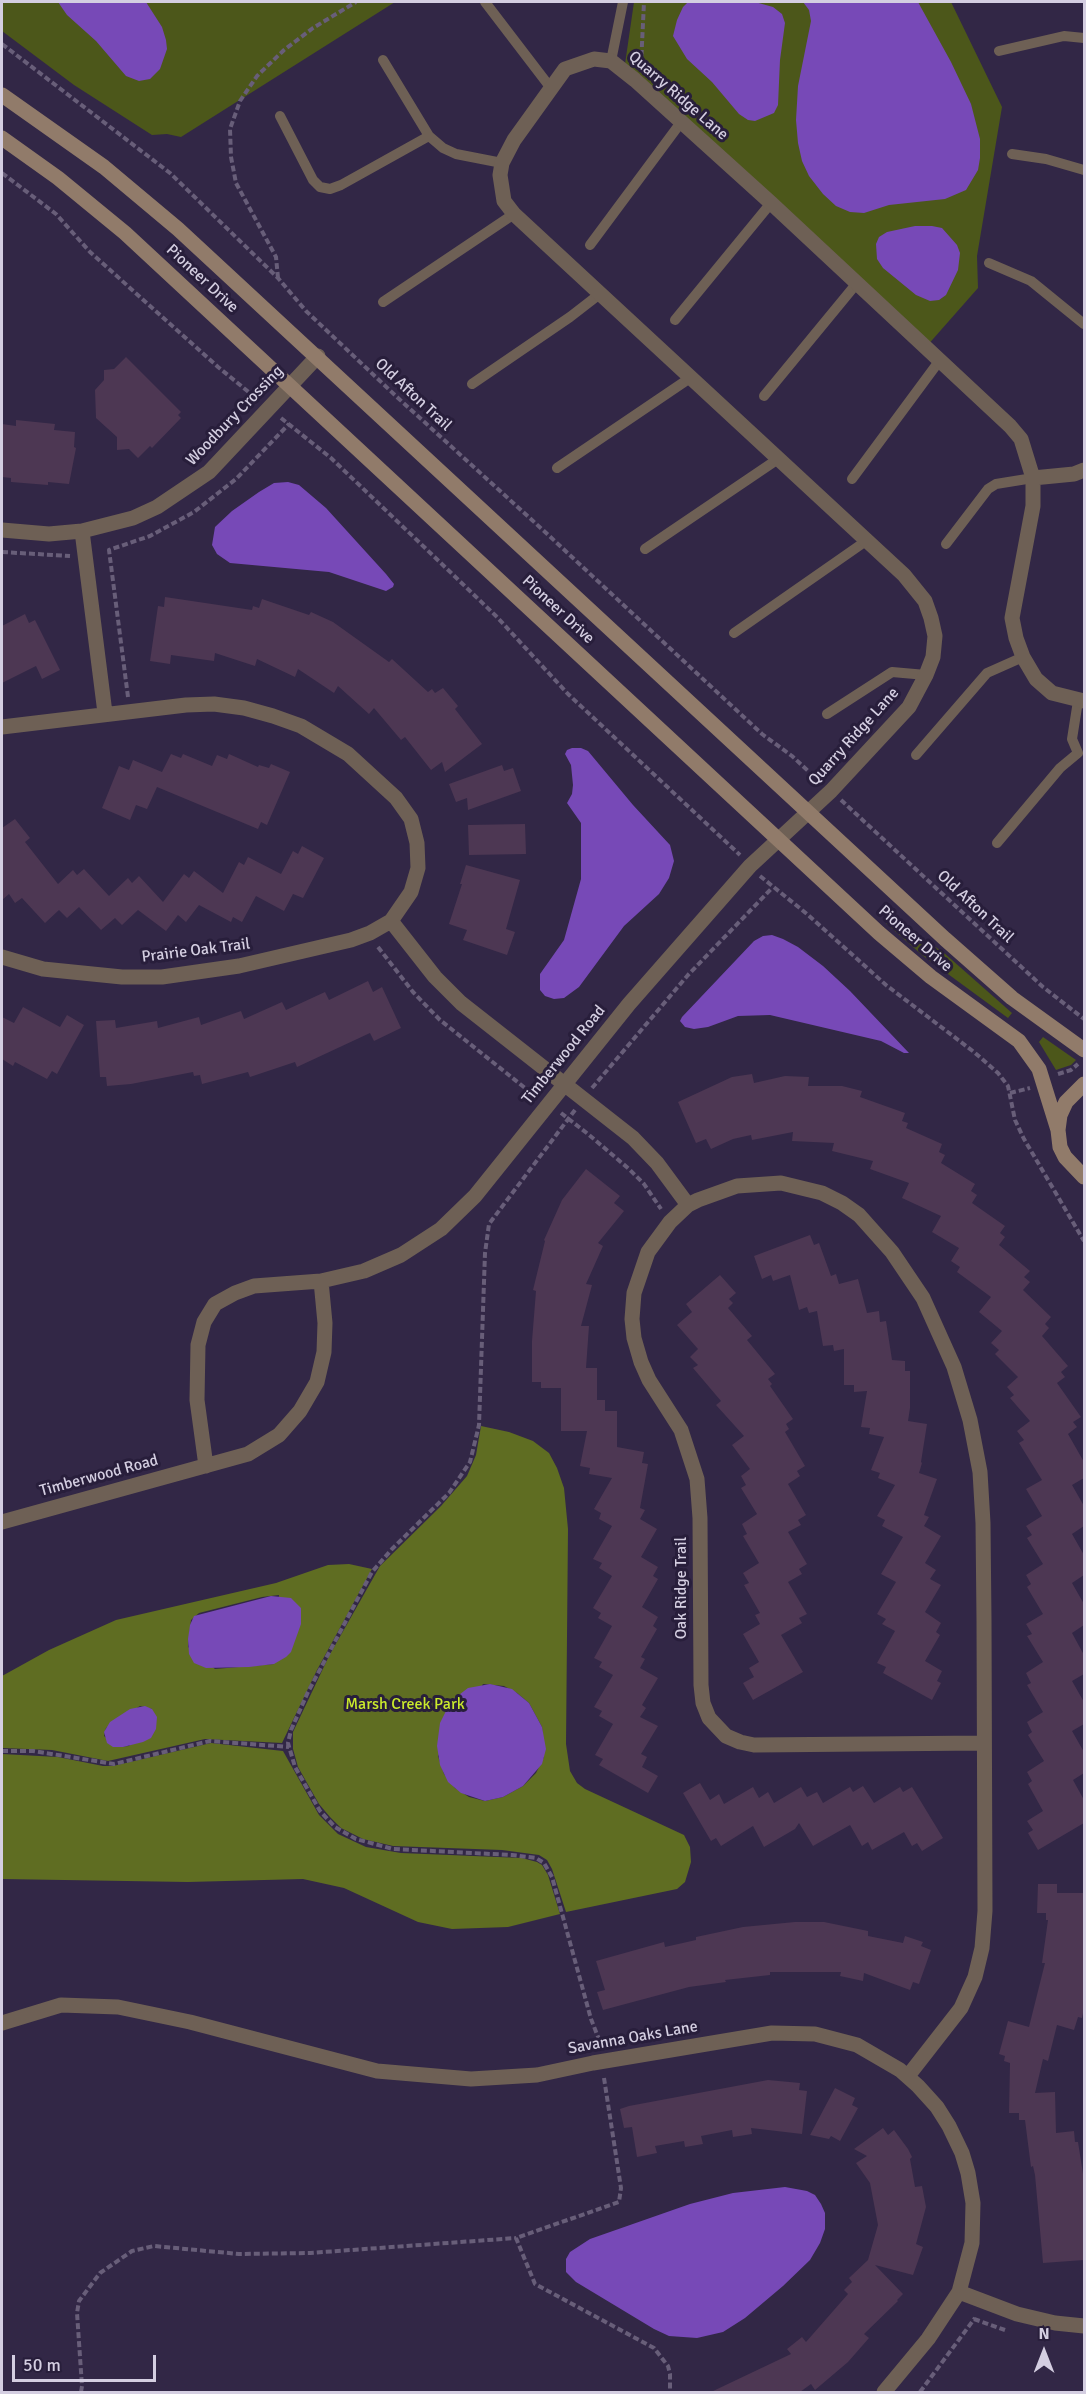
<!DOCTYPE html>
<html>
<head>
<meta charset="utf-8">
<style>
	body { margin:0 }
	#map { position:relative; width:1086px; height:2394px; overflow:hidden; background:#322746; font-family:Signika,sans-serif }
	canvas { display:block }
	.frame { position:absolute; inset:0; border:3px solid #d4cee1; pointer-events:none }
	.north { position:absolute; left:1014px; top:2322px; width:60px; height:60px; -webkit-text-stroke:4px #281e3b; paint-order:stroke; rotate:0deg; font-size:16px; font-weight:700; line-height:24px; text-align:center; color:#d4cee1 }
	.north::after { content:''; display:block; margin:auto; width:21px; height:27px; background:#d4cee1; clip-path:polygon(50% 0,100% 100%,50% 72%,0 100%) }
	.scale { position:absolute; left:12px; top:2355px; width:144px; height:27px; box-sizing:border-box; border:3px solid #d4cee1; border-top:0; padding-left:8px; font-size:18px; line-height:21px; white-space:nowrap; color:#d4cee1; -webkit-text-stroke:4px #281e3b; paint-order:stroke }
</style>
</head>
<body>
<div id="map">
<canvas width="1086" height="2394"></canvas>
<div class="frame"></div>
<div class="north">N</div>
<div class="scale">50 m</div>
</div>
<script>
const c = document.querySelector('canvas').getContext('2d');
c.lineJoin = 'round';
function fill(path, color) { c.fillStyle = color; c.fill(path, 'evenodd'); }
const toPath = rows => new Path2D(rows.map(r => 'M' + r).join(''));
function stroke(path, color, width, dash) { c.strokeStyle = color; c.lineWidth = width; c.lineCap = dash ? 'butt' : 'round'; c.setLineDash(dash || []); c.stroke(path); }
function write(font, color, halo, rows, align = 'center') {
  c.font = font + ' Signika,sans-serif'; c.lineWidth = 6; c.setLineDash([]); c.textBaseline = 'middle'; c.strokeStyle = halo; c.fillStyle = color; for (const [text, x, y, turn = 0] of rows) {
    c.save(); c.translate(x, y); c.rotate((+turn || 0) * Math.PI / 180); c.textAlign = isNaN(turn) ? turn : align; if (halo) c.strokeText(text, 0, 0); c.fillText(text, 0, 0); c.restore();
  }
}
fill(toPath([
	[2,2,395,2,181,137,167,134,152,135,74,85,2,31],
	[634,2,951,2,1002,107,977,256,978,288,926,347,624,71],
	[891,918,943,952,1012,1013,1008,1018,922,955,886,923],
	[1043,1037,1076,1060,1071,1065,1056,1070,1039,1042]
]), '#4c571a');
fill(toPath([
	[481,1426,509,1432,533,1441,549,1453,557,1468,564,1488,568,1529,566,1744,570,1771,577,1783,585,1789,684,1835,690,1847,691,1862,685,1882,677,1889,566,1912,552,1869,547,1860,539,1855,502,1850,393,1846,363,1839,341,1828,330,1817,319,1804,298,1767,293,1749,293,1732,329,1656,380,1566,441,1506,467,1476,476,1455],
	[483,1684,504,1686,517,1693,529,1703,542,1727,544,1757,536,1773,523,1786,503,1797,485,1801,469,1797,455,1788,444,1774,438,1756],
	[349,1564,372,1569,317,1670,282,1743,205,1739,108,1761,52,1750,2,1748,2,1676,49,1650,116,1620,276,1583,328,1565],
	[279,1595,274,1664,215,1669,188,1647,191,1620,199,1613,262,1597],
	[140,1706,152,1709,129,1746,118,1747,104,1736,106,1728],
	[211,1743,283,1751,319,1815,338,1834,366,1847,401,1853,522,1858,537,1862,542,1865,548,1875,560,1914,508,1927,452,1929,418,1922,344,1888,303,1879,188,1882,2,1879,2,1754,58,1757,103,1766,113,1766]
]), '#5f6d22');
fill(toPath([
	[58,2,146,2,162,27,166,40,167,49,160,69,150,79,139,81,126,76,96,41,67,15],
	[688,2,755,2,773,7,782,14,785,23,780,60,778,105,774,113,755,121,748,120,739,114,712,82,687,59,673,36,677,20,683,7],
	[803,2,918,2,951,62,971,104,980,139,980,158,978,170,966,190,945,199,889,205,864,213,850,212,836,206,823,194,809,176,802,161,798,143,796,120,798,86,811,21,809,10],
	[915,226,932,226,942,228,957,245,960,253,958,270,946,295,939,300,930,301,916,295,883,268,877,259,876,244,879,237,887,232],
	[288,482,299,485,326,508,386,574,394,584,393,587,386,591,329,572,230,563,217,554,212,545,215,527,232,511,259,492,274,483],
	[572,748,581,748,588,751,633,805,670,845,674,861,669,878,659,894,624,926,579,987,564,998,554,999,545,996,540,990,540,974,564,940,581,879,581,823,567,803,572,794,573,785,571,765,565,754,567,750],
	[772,935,783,939,798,947,823,966,850,991,909,1053,904,1053,881,1041,770,1015,738,1016,708,1027,694,1029,685,1027,680,1021,682,1017,754,941,763,936],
	[271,1596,291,1598,301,1608,301,1624,291,1652,286,1657,274,1664,249,1667,206,1668,194,1663,189,1654,188,1639,190,1625,194,1616],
	[490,1684,512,1689,529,1703,542,1727,546,1749,542,1764,523,1786,503,1797,485,1801,461,1793,448,1782,440,1765,437,1746,440,1723,451,1701,468,1688],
	[145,1706,152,1709,157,1717,156,1729,151,1738,143,1742,123,1747,113,1747,107,1743,104,1732,110,1722,130,1709],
	[785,2187,807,2191,815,2195,821,2204,825,2213,825,2229,820,2243,810,2260,783,2286,745,2318,723,2332,697,2338,669,2336,654,2329,576,2282,566,2272,566,2259,570,2252,590,2239,690,2204,733,2193]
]), '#7749b7');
fill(toPath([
	[126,357,181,412,178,415,181,418,152,448,150,446,138,458,129,449,117,450,117,437,96,418,95,390,104,380,104,370,114,369],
	[16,420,55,424,54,430,75,432,74,447,76,448,69,484,48,482,48,485,11,482,11,478,2,477,2,424,16,426],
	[165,597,252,610,253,606,259,608,262,599,309,615,311,612,333,622,389,662,392,659,428,692,432,689,435,693,443,688,458,706,455,709,482,744,445,772,442,762,431,770,405,737,401,740,374,708,369,714,338,686,334,693,298,669,295,677,257,659,255,666,215,653,214,661,171,655,170,664,150,661,158,606,164,607],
	[25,614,29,623,35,620,60,670,42,679,36,666,2,683,2,626],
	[171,754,181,758,183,754,212,766,217,755,227,759,229,754,258,767,259,765,269,768,271,764,290,772,267,825,261,822,258,829,157,787,147,809,136,805,130,820,102,808,119,766,129,770,133,760,162,772],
	[502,765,504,771,513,768,521,791,468,810,467,798,456,802,449,784],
	[15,819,30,838,25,842,58,884,73,870,77,875,84,869,109,896,128,878,132,883,139,876,163,902,184,874,189,878,194,871,223,893,239,862,244,865,248,857,281,874,293,851,298,854,302,846,324,858,303,898,293,894,284,911,256,896,242,922,233,917,231,922,199,905,186,922,178,915,166,931,138,910,122,925,115,918,101,930,79,907,67,918,59,910,45,923,22,898,15,903,9,894,2,900,2,828],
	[525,824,526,854,469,855,468,825],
	[466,865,520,880,506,929,515,932,507,955,463,940,467,930,449,924,462,884,460,884],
	[368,981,373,992,382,987,401,1028,374,1041,370,1033,297,1067,295,1062,250,1077,248,1072,202,1084,200,1075,194,1076,193,1072,131,1084,107,1086,106,1077,100,1077,96,1021,115,1020,116,1028,157,1021,158,1028,199,1017,201,1025,241,1011,244,1019,282,1002,286,1010,325,992,329,1000],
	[23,1007,60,1027,67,1015,84,1025,57,1074,52,1071,47,1079,15,1062,13,1066,2,1059,2,1017,14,1023],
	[752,1074,754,1083,785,1076,809,1077,808,1086,842,1086,862,1091,860,1097,905,1113,902,1121,908,1123,906,1128,942,1144,939,1152,945,1155,941,1163,975,1184,971,1191,977,1195,972,1203,1005,1226,1000,1233,1005,1237,999,1245,1030,1271,1024,1277,1030,1282,1023,1290,1051,1317,1045,1324,1049,1328,1042,1336,1068,1366,1061,1372,1065,1377,1057,1383,1081,1417,1073,1422,1077,1427,1068,1434,1084,1462,1084,1478,1072,1485,1084,1506,1084,1526,1072,1534,1084,1555,1084,1575,1072,1583,1084,1604,1084,1625,1072,1633,1084,1655,1084,1674,1072,1681,1084,1702,1084,1724,1072,1731,1084,1752,1084,1773,1073,1780,1084,1800,1084,1823,1038,1850,1028,1833,1033,1830,1027,1821,1043,1811,1028,1784,1032,1781,1027,1772,1044,1761,1028,1735,1032,1732,1027,1722,1043,1712,1027,1685,1031,1683,1026,1673,1043,1662,1027,1636,1032,1634,1026,1624,1043,1614,1027,1587,1031,1584,1026,1575,1043,1564,1027,1538,1032,1535,1026,1526,1042,1516,1026,1489,1042,1480,1019,1443,1024,1440,1017,1431,1030,1421,1010,1398,1014,1395,1007,1387,1018,1377,995,1354,999,1350,991,1343,1002,1331,979,1312,991,1297,957,1272,960,1267,951,1261,959,1248,932,1232,941,1216,902,1198,909,1183,870,1169,873,1161,832,1151,834,1143,792,1141,793,1132,752,1140,751,1135,733,1139,711,1149,706,1139,696,1143,678,1102,732,1077],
	[586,1169,620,1196,614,1203,624,1211,598,1243,603,1246,586,1284,592,1285,581,1326,589,1326,586,1368,597,1368,597,1400,605,1400,605,1411,617,1411,617,1447,644,1452,642,1463,648,1464,640,1508,645,1510,640,1519,657,1529,641,1557,658,1567,653,1576,658,1579,642,1607,658,1617,653,1626,657,1629,641,1657,645,1659,640,1668,658,1678,642,1705,646,1708,640,1717,658,1726,641,1754,647,1757,642,1767,658,1776,648,1793,599,1765,603,1759,595,1755,613,1724,599,1716,602,1711,594,1707,613,1675,599,1667,602,1662,594,1658,612,1626,598,1618,601,1613,593,1608,612,1576,599,1568,602,1563,593,1559,612,1526,599,1519,601,1513,594,1509,612,1478,589,1474,590,1468,580,1466,587,1431,561,1431,561,1388,541,1388,541,1382,532,1382,532,1341,536,1291,533,1290,545,1241,544,1240,562,1200],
	[810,1235,814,1245,819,1243,831,1276,836,1274,839,1284,858,1279,867,1313,879,1311,880,1322,886,1321,892,1360,905,1361,905,1371,910,1371,910,1408,908,1421,927,1424,921,1462,922,1463,919,1473,937,1479,924,1515,929,1517,924,1526,941,1536,925,1563,936,1570,930,1579,941,1585,925,1612,941,1623,936,1632,940,1635,925,1661,942,1671,937,1681,941,1683,932,1700,883,1673,886,1667,877,1663,895,1631,882,1624,886,1619,877,1614,896,1582,881,1574,903,1537,882,1526,885,1520,877,1516,895,1485,878,1478,880,1473,871,1470,884,1437,869,1434,870,1428,861,1427,867,1391,854,1392,854,1385,844,1385,844,1349,834,1351,833,1345,823,1346,817,1311,809,1313,807,1307,799,1310,790,1275,773,1281,771,1275,762,1279,754,1256],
	[720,1275,736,1293,729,1299,733,1303,728,1308,752,1336,747,1340,775,1374,768,1379,772,1384,770,1386,793,1419,786,1424,789,1429,785,1432,805,1466,797,1471,800,1476,788,1484,806,1515,798,1520,801,1525,788,1532,807,1564,799,1569,802,1574,788,1582,807,1614,799,1618,802,1623,781,1635,803,1672,753,1700,743,1683,754,1677,749,1668,759,1662,743,1634,760,1624,755,1615,760,1613,744,1585,749,1583,743,1573,759,1563,743,1536,747,1534,742,1524,757,1514,741,1488,746,1485,741,1476,750,1469,732,1445,744,1436,716,1405,721,1401,693,1368,698,1365,690,1357,698,1349,677,1325,692,1312,686,1304],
	[700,1783,710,1800,719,1794,724,1804,753,1787,759,1798,768,1792,774,1803,801,1787,807,1797,817,1792,823,1803,850,1787,853,1792,863,1786,874,1803,900,1787,903,1792,912,1787,943,1838,922,1851,917,1843,912,1846,904,1832,872,1850,868,1842,862,1846,850,1825,813,1846,799,1823,795,1829,764,1847,753,1826,721,1846,716,1838,711,1841,683,1793],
	[1038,1884,1057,1884,1057,1893,1083,1893,1084,1946,1084,2008,1082,2018,1078,2017,1074,2030,1057,2025,1048,2061,1043,2059,1035,2093,1055,2092,1056,2133,1074,2131,1075,2142,1078,2142,1084,2180,1084,2260,1043,2263,1035,2175,1033,2166,1031,2167,1025,2120,1019,2120,1019,2113,1009,2113,1010,2063,1004,2061,1005,2056,999,2054,1008,2021,1029,2027,1045,1963,1042,1963,1048,1920,1046,1920,1046,1913,1037,1913],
	[795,1922,824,1922,868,1931,868,1936,903,1943,905,1936,923,1942,921,1946,931,1950,919,1984,913,1982,910,1990,864,1973,863,1981,840,1976,841,1972,770,1972,770,1975,725,1980,726,1982,689,1987,603,2010,597,1992,605,1990,596,1961,664,1942,665,1947,696,1940,696,1937,743,1927],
	[768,2080,800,2083,799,2090,807,2091,802,2134,751,2128,752,2134,733,2137,732,2130,701,2136,703,2144,685,2147,684,2141,655,2146,657,2153,637,2157,632,2127,624,2128,620,2109,629,2106],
	[835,2088,855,2098,852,2105,858,2108,840,2141,831,2136,829,2139,810,2135],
	[883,2128,888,2135,894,2130,908,2149,912,2157,910,2159,915,2187,922,2186,926,2207,916,2244,923,2247,913,2275,875,2265,903,2294,897,2300,898,2301,864,2334,869,2338,848,2362,815,2390,811,2384,800,2392,711,2392,791,2354,787,2349,802,2337,806,2342,848,2294,844,2290,852,2282,849,2278,868,2260,878,2225,870,2183,856,2163,867,2156,854,2149]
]), '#4d3753');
stroke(toPath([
	[2,44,170,173,278,278,306,311,398,398,544,531,762,734,792,756,820,782],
	[641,65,644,2],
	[2,173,56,214,90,252,218,367,256,398],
	[278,278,276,257,236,183,231,157,230,129,240,101,257,76,284,50,313,28,356,2],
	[281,418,331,458,421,544,496,616,568,694,740,855],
	[2,552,70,556],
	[128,697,109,550,150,536,194,512,236,479,289,424],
	[841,800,1043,987,1084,1019],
	[760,876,807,914,886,985,974,1052,998,1073,1008,1086,1015,1120,1024,1139,1084,1241],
	[378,947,413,992,440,1020,535,1096],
	[1058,1074,1071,1070,1078,1064],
	[592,1088,688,975,772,888],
	[1010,1093,1030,1088],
	[575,1110,489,1224,485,1253,479,1425,470,1462,449,1493,392,1549,372,1572,308,1692,291,1730,288,1743,295,1767,320,1811,335,1827,356,1839,393,1849,512,1855,536,1858,544,1863,552,1877,591,2019,602,2047],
	[561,1113,588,1134,629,1169,644,1184,661,1209],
	[2,1751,33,1751,114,1764,210,1741,289,1747],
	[604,2078,621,2188,619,2202,516,2238,535,2284,654,2348,668,2366,670,2374,670,2392],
	[974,2319,1005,2330],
	[81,2392,82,2386,77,2313,79,2301,100,2273,132,2251,154,2246,239,2254,310,2253,516,2238],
	[920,2392,975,2318]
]), '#685e79', 4, [6, 3]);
stroke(toPath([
	[485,2,550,87],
	[999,51,1064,36,1084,38],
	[383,60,429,136,443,148,456,154,502,163],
	[611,61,623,2],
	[280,116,313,180,320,187,330,189,341,185,429,136],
	[1012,154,1046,159,1084,170],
	[590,245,682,121],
	[989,263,1031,281,1084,324],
	[383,302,514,214],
	[675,320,771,203],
	[472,384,570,317,601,293],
	[764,396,857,283],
	[557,468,690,378],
	[852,479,940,360],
	[946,544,988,489,996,484,1033,478],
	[645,549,778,459],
	[734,633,866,541],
	[827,714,892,672,926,675],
	[916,755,987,673,1023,657],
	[997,843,1060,768,1078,753,1072,739,1078,701]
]), '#6e6055', 10);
stroke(toPath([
	[1033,478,1074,474,1084,470],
	[2,530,49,534,82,531,133,518,157,507,209,472,318,356],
	[82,531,105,713],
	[2,727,186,705,214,704,244,708,273,716,301,726,348,754,396,798,411,819,417,843,418,868,411,892,391,921,370,933,351,940,239,966,162,977,122,977,43,969,2,957],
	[391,921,435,977,461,1003,633,1138,657,1163,688,1205],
	[206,1466,197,1400,198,1345,204,1322,215,1304,235,1293,254,1286,321,1281,364,1271,401,1255,441,1229,475,1196,629,1004,750,866,831,791,909,707,926,675,933,657,935,636,931,618,925,601,904,575,514,214,504,201,500,175,502,163,514,140,565,69,594,59,611,61,635,80,771,203,1010,426,1021,439,1033,478,1033,506,1012,618,1016,638,1023,657,1036,679,1052,693,1084,701],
	[2,1522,248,1454,279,1435,300,1411,317,1382,324,1352,325,1323,321,1281],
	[2,2023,61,2005,118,2007,190,2022,377,2071,471,2079,537,2075,593,2063,772,2033,815,2034,857,2045,900,2070,918,2086,937,2107,949,2126,962,2153,968,2173,973,2203,972,2243,959,2292,928,2339,884,2392],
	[908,2076,961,2008,975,1977,982,1948,985,1911,984,1620,983,1523,980,1472,970,1420,954,1367,923,1298,892,1252,859,1215,842,1203,822,1193,781,1183,737,1186,698,1200,688,1205,670,1222,648,1252,634,1293,632,1319,634,1338,641,1362,649,1380,681,1430,697,1479,700,1518,701,1685,703,1703,709,1718,726,1736,740,1742,754,1745,984,1743],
	[959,2292,1017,2314,1055,2323,1084,2326]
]), '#6e6055', 15);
stroke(toPath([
	[2,95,104,167,178,229,945,939,1012,998,1084,1050],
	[2,138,58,178,125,233,879,933,931,977,1019,1041,1039,1069,1058,1130],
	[1084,1084,1066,1102,1060,1115,1058,1130,1060,1147,1065,1157,1084,1177]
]), '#917b6a', 15);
write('16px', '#d4cee1', '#281e3b', [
	["Quarry Ridge Lane",678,96,41],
	["Pioneer Drive",202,279,43],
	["Old Afton Trail",413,395,43],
	["Woodbury Crossing",235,416,-46],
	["Pioneer Drive",558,610,43],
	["Quarry Ridge Lane",854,737,-48],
	["Old Afton Trail",975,907,43],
	["Pioneer Drive",915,939,41],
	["Prairie Oak Trail",196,951,-7],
	["Timberwood Road",564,1055,-51],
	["Timberwood Road",99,1476,-15],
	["Oak Ridge Trail",682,1588,-90],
	["Savanna Oaks Lane",633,2038,-10]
]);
write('16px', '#caea2c', '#281e3b', [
	["Marsh Creek Park",405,1705]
]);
</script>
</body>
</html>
